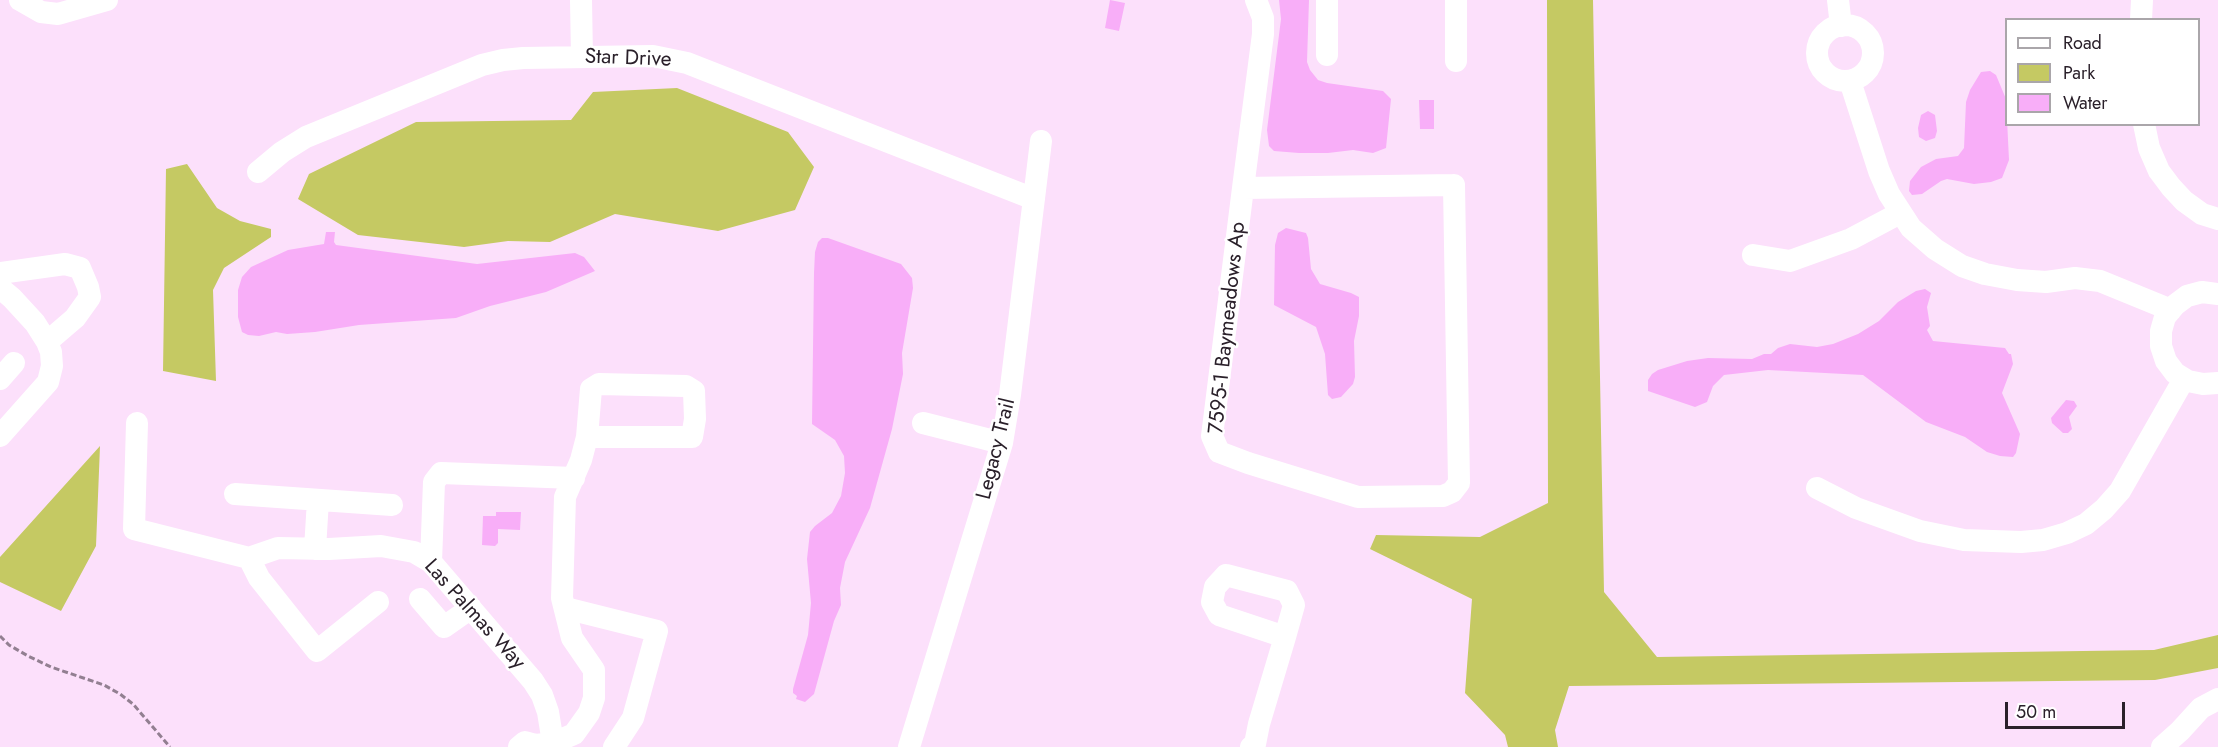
<!DOCTYPE html>
<html>
<head>
<meta charset="utf-8">
<style>
	body { margin:0 }
	#map { position:relative; width:2218px; height:747px; overflow:hidden; background:#fce0fb; font-family:Jost,sans-serif }
	canvas { display:block }
	.legend { position:absolute; left:2005px; top:18px; width:195px; height:108px; box-sizing:border-box; background:#fff; border:2px solid #aaa6aa; margin:0; padding:8px 10px; list-style:none; font-size:18px; color:#2a202a }
	.legend li { display:flex; align-items:center; gap:12px; height:30px }
	.legend b { width:30px; border:2px solid #aaa6aa }
	.scale { position:absolute; left:2005px; top:702px; width:120px; height:27px; box-sizing:border-box; border:3px solid #2a202a; border-top:0; padding-left:8px; font-size:18px; line-height:21px; white-space:nowrap; color:#2a202a; -webkit-text-stroke:4px #fff; paint-order:stroke }
</style>
</head>
<body>
<div id="map">
<canvas width="2218" height="747"></canvas>
<ul class="legend">
<li><b style="height:8px;background:#fff"></b>Road</li>
<li><b style="height:16px;background:#c5c963"></b>Park</li>
<li><b style="height:16px;background:#f8aef8"></b>Water</li>
</ul>
<div class="scale">50 m</div>
</div>
<script>
const c = document.querySelector('canvas').getContext('2d');
c.lineJoin = 'round';
function fill(path, color) { c.fillStyle = color; c.fill(path, 'evenodd'); }
const toPath = rows => new Path2D(rows.map(r => 'M' + r).join(''));
function stroke(path, color, width, dash) { c.strokeStyle = color; c.lineWidth = width; c.lineCap = dash ? 'butt' : 'round'; c.setLineDash(dash || []); c.stroke(path); }
function write(font, color, halo, rows, align = 'center') {
  c.font = font + ' Jost,sans-serif'; c.lineWidth = 5; c.setLineDash([]); c.textBaseline = 'middle'; c.strokeStyle = halo; c.fillStyle = color; for (const [text, x, y, turn = 0] of rows) {
    c.save(); c.translate(x, y); c.rotate((+turn || 0) * Math.PI / 180); c.textAlign = isNaN(turn) ? turn : align; if (halo) c.strokeText(text, 0, 0); c.fillText(text, 0, 0); c.restore();
  }
}
fill(toPath([
	[1547,0,1593,0,1604,592,1657,657,2154,650,2218,635,2218,668,2155,680,1569,686,1555,730,1558,747,1508,747,1505,735,1465,693,1472,599,1370,549,1376,535,1480,537,1548,503],
	[677,88,788,132,814,167,795,210,718,231,615,214,550,242,508,241,464,247,358,235,298,199,309,174,416,122,571,120,593,92],
	[187,164,217,208,240,221,271,229,271,237,224,268,213,290,216,381,163,371,166,169],
	[100,446,96,546,61,611,0,582,0,557]
]), '#c5c963');
fill(toPath([
	[1110,0,1125,3,1119,31,1105,28],
	[1279,0,1309,0,1307,62,1310,70,1318,80,1327,83,1383,91,1391,99,1386,148,1373,153,1353,150,1328,153,1299,153,1274,151,1269,146,1267,130,1281,19],
	[1990,71,1996,75,2006,99,2009,160,2002,178,1991,182,1974,184,1947,179,1941,181,1922,194,1912,195,1909,191,1910,181,1921,167,1936,159,1958,156,1964,148,1966,102,1970,90,1981,72],
	[1419,100,1434,100,1434,129,1420,129],
	[1928,111,1935,115,1937,131,1935,138,1926,141,1919,137,1918,128,1921,115],
	[1286,228,1306,233,1308,238,1311,269,1320,284,1351,293,1359,297,1359,316,1354,341,1355,377,1353,384,1341,397,1332,399,1328,395,1325,354,1316,327,1274,305,1275,245,1278,233],
	[326,232,335,232,334,242,336,245,477,264,575,253,584,257,595,271,546,292,490,306,456,318,359,325,315,332,287,334,276,332,259,336,248,335,242,332,238,317,238,290,242,277,251,267,288,250,324,244],
	[822,238,828,238,901,264,912,278,913,288,902,353,903,374,892,429,870,508,845,562,840,588,841,605,834,621,814,694,805,702,796,699,797,696,793,693,793,689,808,635,811,603,807,559,810,532,815,526,832,513,841,496,845,473,844,456,835,440,812,424,814,273,815,252,818,242],
	[1925,289,1931,293,1927,307,1930,326,1927,330,1933,341,2005,348,2009,354,2011,354,2013,364,2002,393,2020,434,2016,453,2013,457,2000,456,1987,452,1965,437,1926,422,1863,375,1768,370,1724,375,1713,386,1707,402,1695,407,1648,391,1648,380,1652,374,1658,370,1687,361,1708,358,1752,359,1764,354,1771,354,1778,348,1790,344,1817,347,1833,344,1858,334,1879,321,1898,302,1916,291],
	[2066,400,2074,401,2077,406,2069,417,2072,429,2068,433,2063,433,2052,423,2051,418],
	[496,512,521,512,520,530,498,529,498,543,495,546,482,545,483,516,496,516]
]), '#f8aef8');
stroke(toPath([
	[0,636,9,645,28,656,51,667,104,685,120,694,133,704,170,747]
]), '#927f91', 3, [6, 3]);
stroke(toPath([
	[20,0,41,12,58,14,107,0],
	[581,0,582,57],
	[1327,0,1327,55],
	[1456,0,1456,61],
	[1838,0,1841,26],
	[2141,20,2142,0],
	'1817 53a28 28 0 1 1 56 0a28 28 0 1 1-56 0Z',
	[1850,81,1879,171,1889,194,1911,228,1935,249,1962,266,1985,274,2017,280,2046,282,2075,278,2100,281,2171,310],
	[2144,124,2149,148,2159,171,2171,187,2184,201,2202,214,2218,219],
	[258,172,282,152,306,137,482,65,503,60,523,58,653,56,687,63,1034,199],
	[1454,185,1459,483,1452,492,1443,496,1358,497,1248,463,1219,452,1212,436,1243,188,1454,185],
	[1243,188,1263,34,1263,18,1256,0],
	[1753,255,1790,261,1851,239,1900,213],
	[0,273,65,264,80,268,88,287,90,297,75,318,47,342],
	[0,288,12,298,35,323,47,342,51,352,52,366,48,382,0,436],
	[2218,294,2202,292,2187,296,2175,305,2165,317,2161,331,2161,346,2166,361,2175,373,2188,381,2203,384,2218,383],
	[0,379,14,363],
	[599,384,686,386,694,391,695,419,692,437,587,437,591,389,599,384],
	[137,423,134,529,249,558,278,548,329,549,381,546,414,552,431,562,533,681,542,695,548,712,553,743,536,745,525,742,519,747],
	[923,423,1002,443],
	[1817,488,1856,508,1920,531,1964,540,2021,542,2043,540,2067,533,2086,524,2104,509,2120,491,2184,379],
	[235,494,392,505],
	[315,549,318,500],
	[249,558,259,578,317,651,378,602],
	[431,562,434,482,441,473,574,478],
	[1226,575,1287,591,1294,605,1285,637,1219,615,1212,602,1215,587,1226,575],
	[420,599,444,627,471,608],
	[565,608,657,631,633,718,614,747],
	[552,747,553,743,574,734,589,713,594,698,594,670,572,638,562,598,565,497,581,460,587,437],
	[909,747,1002,443,1010,395,1041,141],
	[1251,747,1255,744,1259,724,1285,637],
	[2162,747,2180,731,2201,708,2218,699]
]), '#fff', 22);
write('21px', '#2a202a', '#fff', [
	["Star Drive",628,59,2],
	["7595-1 Baymeadows Ap",1228,328,-84],
	["Legacy Trail",997,449,-76],
	["Las Palmas Way",474,615,48]
]);
</script>
</body>
</html>
